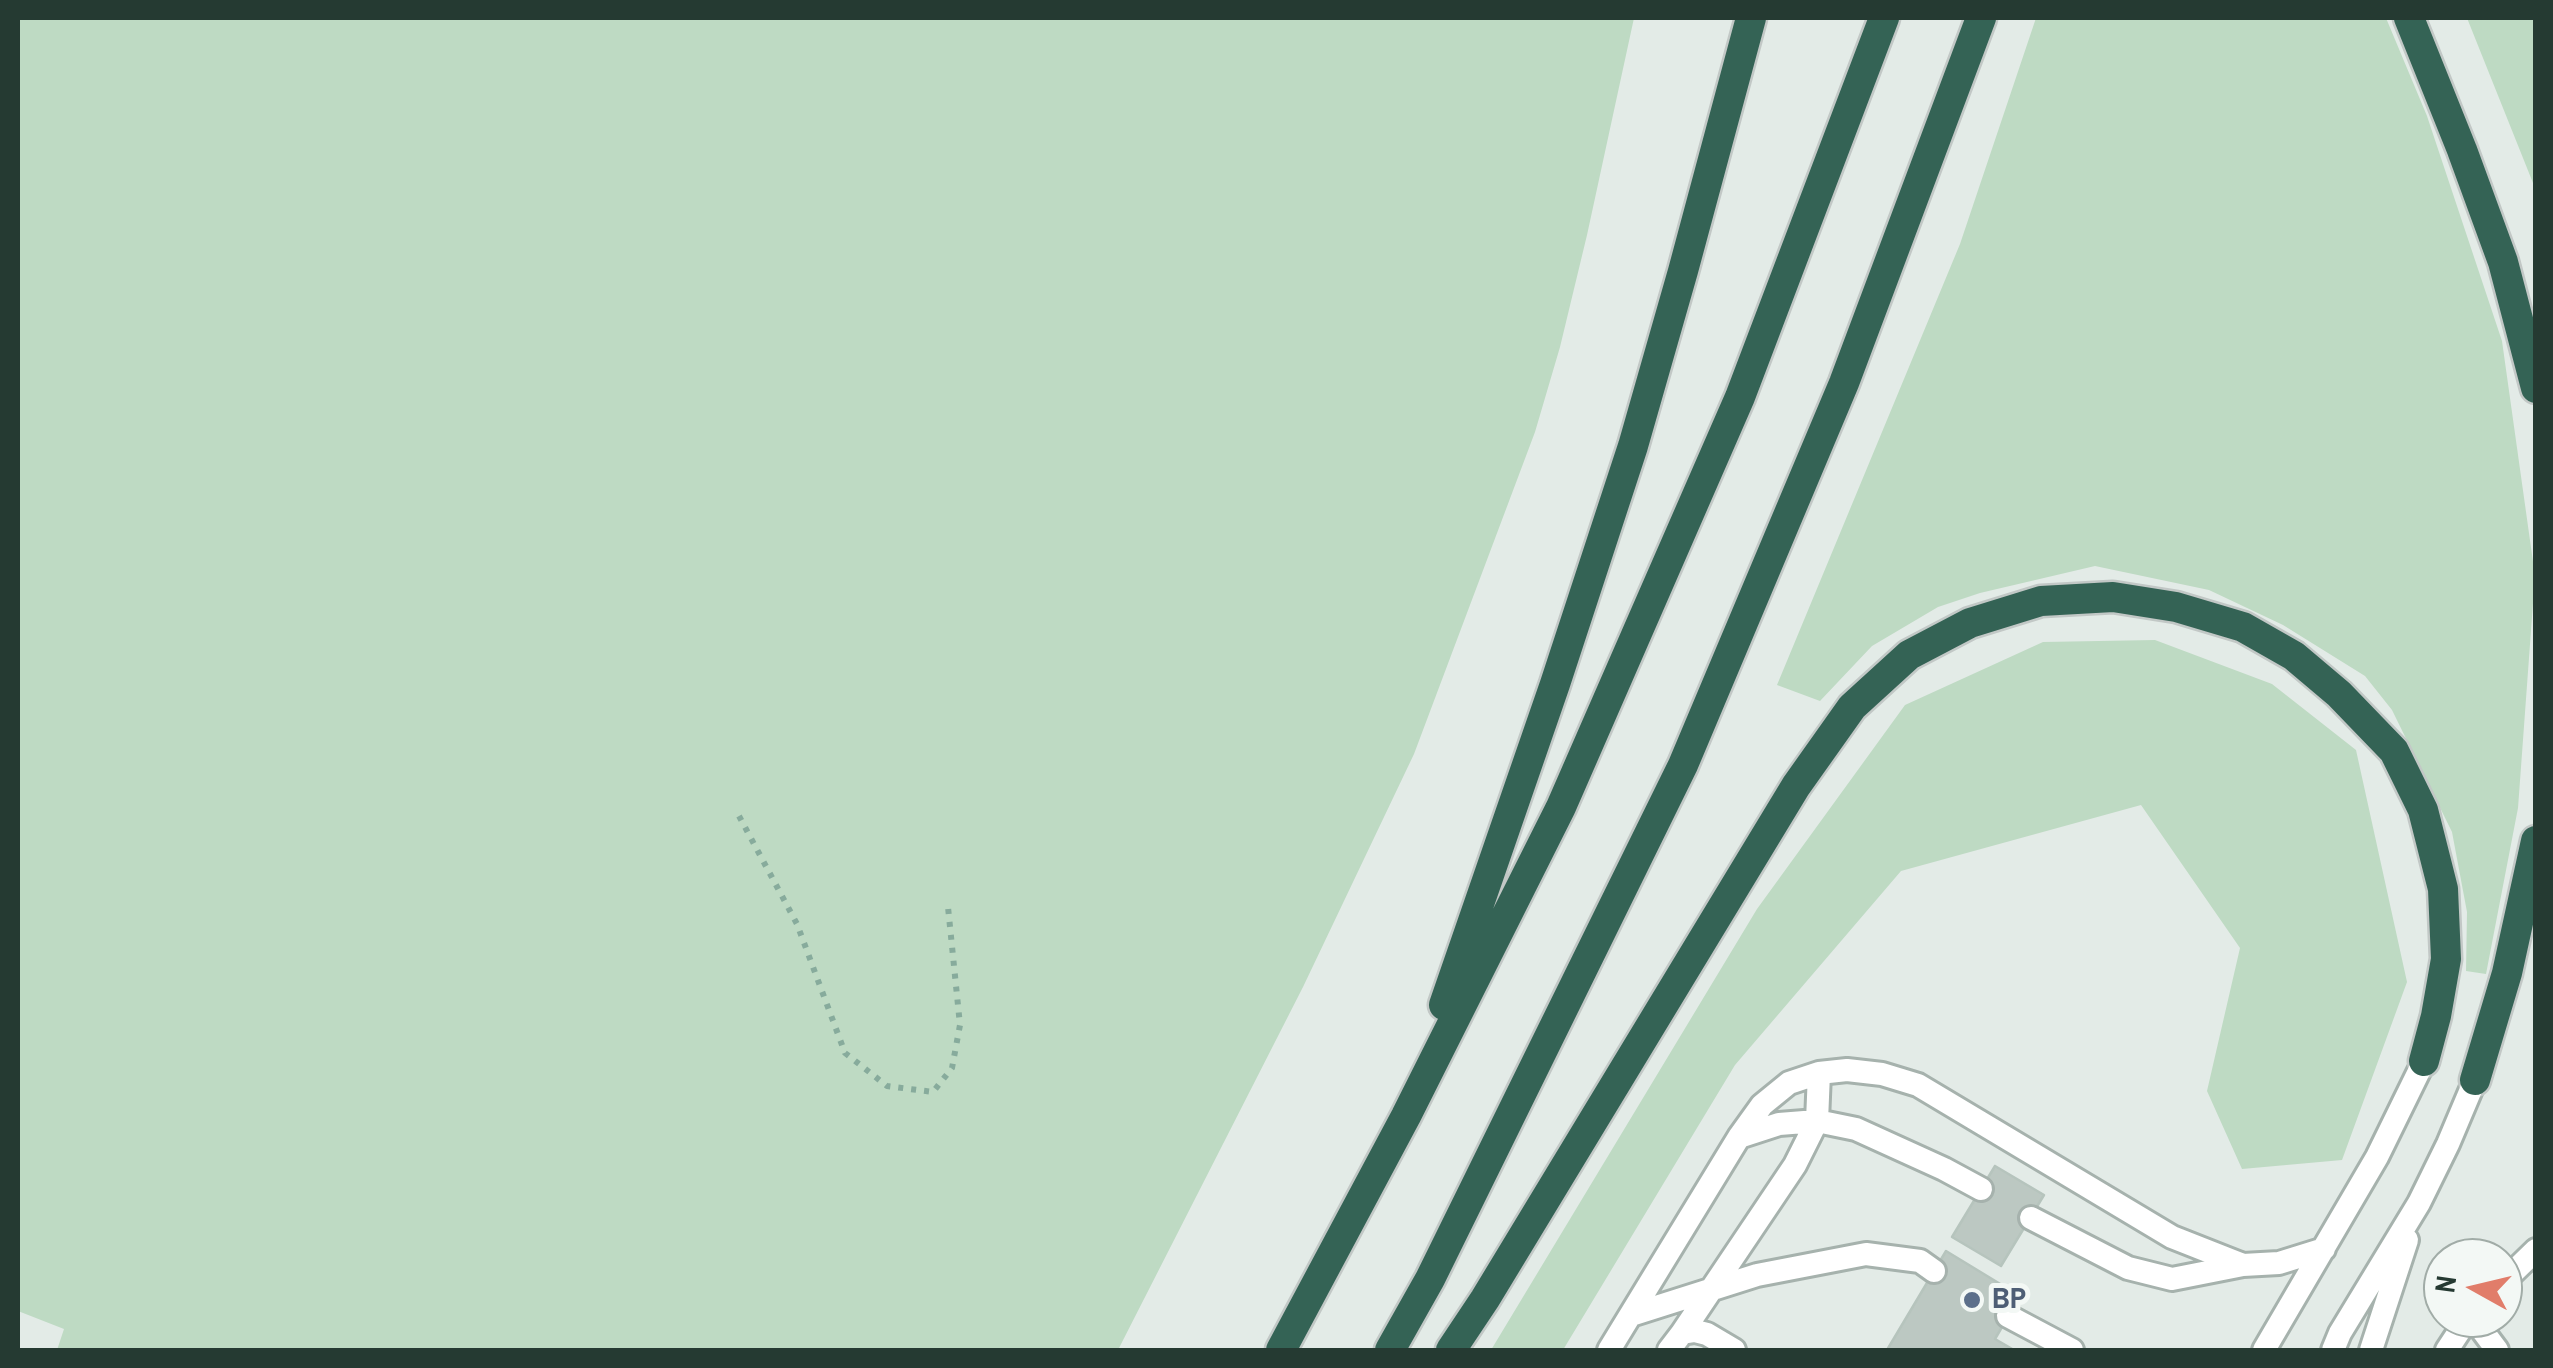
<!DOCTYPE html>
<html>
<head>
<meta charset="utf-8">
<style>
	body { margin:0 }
	#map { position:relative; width:2553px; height:1368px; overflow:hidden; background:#e3ebe7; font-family:"Archivo Narrow",sans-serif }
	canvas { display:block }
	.frame { position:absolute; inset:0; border:20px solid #253a32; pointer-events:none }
	.north { position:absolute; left:2423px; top:1238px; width:100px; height:100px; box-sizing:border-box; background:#f3f8f5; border:2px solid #a1aca7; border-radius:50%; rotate:278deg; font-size:28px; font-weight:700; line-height:40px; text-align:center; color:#253a32 }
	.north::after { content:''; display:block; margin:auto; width:35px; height:45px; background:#e17d6a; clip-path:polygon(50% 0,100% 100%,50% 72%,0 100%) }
</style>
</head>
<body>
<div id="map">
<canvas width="2553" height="1368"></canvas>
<div class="frame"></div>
<div class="north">N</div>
</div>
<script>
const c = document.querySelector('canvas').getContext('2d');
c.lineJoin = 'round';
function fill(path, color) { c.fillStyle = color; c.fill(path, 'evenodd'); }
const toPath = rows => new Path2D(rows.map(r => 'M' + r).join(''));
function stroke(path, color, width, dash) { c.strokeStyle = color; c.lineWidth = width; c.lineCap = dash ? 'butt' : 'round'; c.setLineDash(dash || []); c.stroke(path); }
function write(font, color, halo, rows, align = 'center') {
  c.font = font + ' "Archivo Narrow",sans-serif'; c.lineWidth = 10; c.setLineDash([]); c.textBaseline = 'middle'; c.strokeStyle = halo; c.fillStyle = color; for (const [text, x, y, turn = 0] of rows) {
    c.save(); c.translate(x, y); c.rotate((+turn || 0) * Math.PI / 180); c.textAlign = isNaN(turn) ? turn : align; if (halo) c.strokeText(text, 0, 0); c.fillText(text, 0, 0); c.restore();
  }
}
fill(toPath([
	[18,18,1634,18,1587,235,1560,347,1535,432,1414,754,1303,987,1118,1350,57,1350,64,1329,18,1311],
	[2036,18,2386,18,2427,116,2502,341,2535,576,2518,808,2486,974,2466,971,2467,912,2452,832,2392,710,2365,676,2283,625,2209,590,2095,566,1980,593,1938,607,1872,646,1820,701,1777,685,1960,244],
	[2467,18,2535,18,2535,188],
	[2155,640,2272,684,2356,750,2407,982,2342,1160,2242,1169,2207,1091,2240,948,2141,805,1901,871,1735,1065,1563,1350,1491,1350,1757,909,1905,705,2043,642]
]), '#bedac3');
const building = toPath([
	[1995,1166,2044,1195,2001,1266,1952,1237,1995,1166],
	[1946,1251,2020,1296,1995,1339,2014,1350,1887,1350,1946,1251]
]);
fill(building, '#bcc8c2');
stroke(building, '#b6c4bd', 2.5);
const service = toPath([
	[1739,1137,1779,1124,1817,1121,1856,1129,1944,1169,1981,1189],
	[2031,1218,2128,1268,2172,1279,2243,1265],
	[2503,1282,2536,1250],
	[1631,1315,1757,1275,1866,1254,1920,1261,1934,1271],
	[2008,1316,2072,1350],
	[2473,1318,2497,1350],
	[1682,1333,1795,1165,1817,1121,1819,1073],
	[1609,1350,1739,1137,1762,1105,1789,1083,1819,1073,1847,1070,1882,1074,1918,1085,2172,1237,2243,1265,2279,1263,2324,1249],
	[1669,1350,1682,1333,1695,1331,1707,1334,1734,1350],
	[2264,1350,2377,1157,2424,1061],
	[2333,1350,2340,1333,2419,1203,2448,1144,2475,1080],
	[2371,1350,2407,1240],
	[2447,1350,2468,1318]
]);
const motorway = toPath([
	[2409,18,2462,150,2503,262,2536,388],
	[1444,1005,1555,684,1633,446,1683,271,1751,18],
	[2475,1080,2507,973,2536,841],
	[1281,1350,1406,1116,1561,807,1740,397,1884,18],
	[1390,1350,1430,1279,1683,765,1844,383,1981,18],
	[1451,1350,1485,1299,1796,786,1852,707,1909,655,1970,623,2041,601,2113,597,2176,607,2243,627,2294,656,2339,694,2394,751,2423,810,2443,889,2446,959,2436,1016,2424,1061]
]);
stroke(service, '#a6b2ad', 28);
stroke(motorway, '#c2c8c6', 35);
stroke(toPath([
	[739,816,797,924,845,1053,887,1086,933,1092,952,1068,960,1025,948,907]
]), '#87ab9c', 6, [5, 8]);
stroke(service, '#fff', 22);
stroke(motorway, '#346355', 30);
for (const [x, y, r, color] of [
	[1972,1300,10,"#5c6f8a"]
]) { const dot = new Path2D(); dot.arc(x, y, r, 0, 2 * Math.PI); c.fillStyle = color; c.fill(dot); stroke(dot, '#f3f8f5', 4); }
write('bold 30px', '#4e5e75', '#f3f8f5', [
	["BP",1992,1300]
], 'left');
</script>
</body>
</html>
